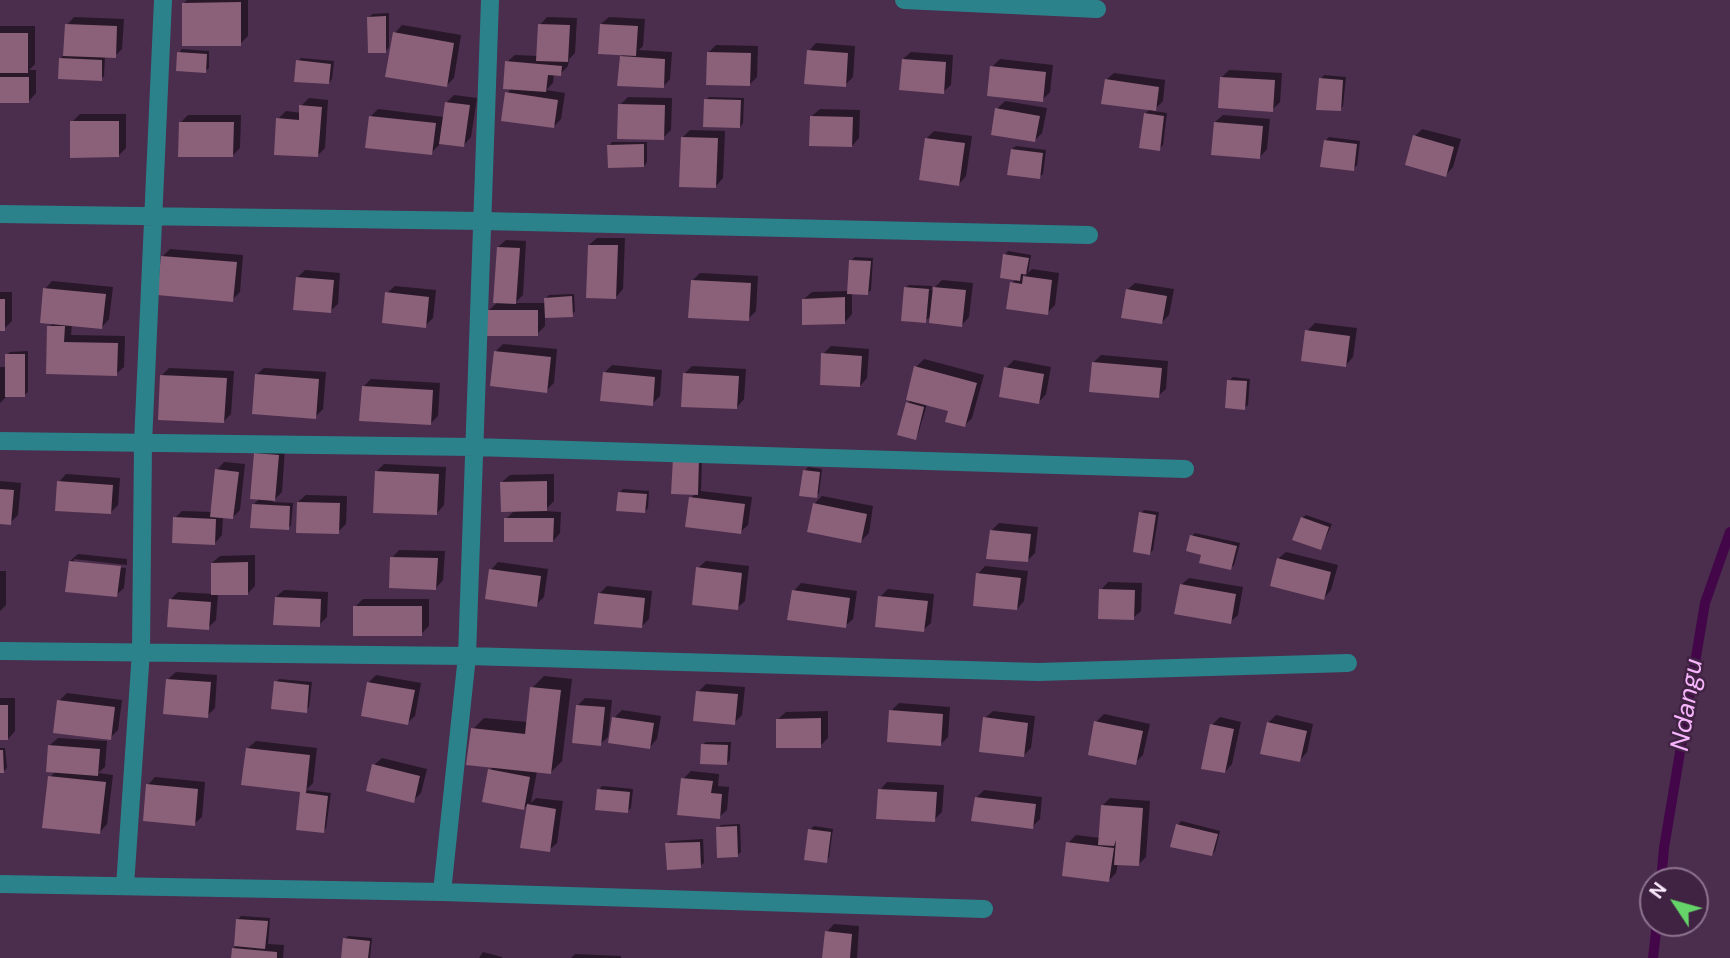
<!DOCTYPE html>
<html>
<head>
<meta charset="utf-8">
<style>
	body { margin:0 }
	#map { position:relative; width:1730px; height:958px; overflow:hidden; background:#4b2d4d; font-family:"DM Sans",sans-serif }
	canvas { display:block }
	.north { position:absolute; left:1639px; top:867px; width:70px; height:70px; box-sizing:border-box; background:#402342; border:2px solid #8c738e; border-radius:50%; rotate:306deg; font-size:19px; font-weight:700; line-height:28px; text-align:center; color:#fdebff }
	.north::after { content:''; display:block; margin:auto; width:24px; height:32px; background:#64d468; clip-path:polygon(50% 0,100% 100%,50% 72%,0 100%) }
</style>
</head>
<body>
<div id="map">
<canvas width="1730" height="958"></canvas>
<div class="north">N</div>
</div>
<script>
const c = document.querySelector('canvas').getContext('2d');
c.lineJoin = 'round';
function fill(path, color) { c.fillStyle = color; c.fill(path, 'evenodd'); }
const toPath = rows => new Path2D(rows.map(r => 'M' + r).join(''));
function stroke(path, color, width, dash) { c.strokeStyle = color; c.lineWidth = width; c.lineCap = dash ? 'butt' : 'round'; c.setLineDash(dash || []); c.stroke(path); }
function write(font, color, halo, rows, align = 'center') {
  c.font = font + ' "DM Sans",sans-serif'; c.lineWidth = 5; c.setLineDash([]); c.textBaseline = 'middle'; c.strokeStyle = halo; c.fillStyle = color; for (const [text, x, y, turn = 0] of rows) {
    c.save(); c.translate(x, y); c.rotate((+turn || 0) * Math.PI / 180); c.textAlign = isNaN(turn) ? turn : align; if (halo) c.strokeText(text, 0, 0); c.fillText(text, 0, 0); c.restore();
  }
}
fill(toPath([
	[187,0,248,0,248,36,240,44,184,3],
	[389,13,389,47,386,51,369,17,373,14],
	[74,17,124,19,122,49,115,56,105,56,104,76,101,79,60,59,64,55,67,25],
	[547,17,577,18,575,53,569,59,568,66,560,74,554,74,553,83,546,90,565,93,561,119,554,126,507,93,512,88,507,62,515,55,538,56,540,25],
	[609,17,645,19,643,46,639,50,672,52,670,79,663,87,619,84,622,53,601,24],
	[402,25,461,35,454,78,446,86,395,33],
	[0,26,35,26,35,64,29,70,36,70,36,93,29,101,0,101],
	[816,43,855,46,853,77,845,85,809,51],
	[716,45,758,46,757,77,750,84,708,53],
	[182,49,209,51,209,68,205,71,179,53],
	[911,52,953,55,951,85,943,92,903,59],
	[301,58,334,61,332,79,329,83,298,61],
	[1000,59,1053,65,1050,92,1042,100,992,67],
	[1229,70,1282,73,1280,102,1272,110,1222,77],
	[1114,73,1165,80,1163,101,1153,111,1167,113,1163,145,1159,149,1145,114,1151,108,1106,80],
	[1324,75,1346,77,1343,106,1340,110,1321,79],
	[454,95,477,98,471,137,464,145,439,142,439,145,431,153,370,117,378,109,444,117,446,103],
	[628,97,672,98,671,130,663,138,620,105],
	[709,97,744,98,743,123,740,127,706,100],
	[309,98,328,100,325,148,318,155,278,119,286,111,301,113,301,106],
	[1005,101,1047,108,1042,133,1035,140,997,109],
	[820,109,860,110,859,138,852,146,812,116],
	[80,114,126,114,126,148,119,155,72,122],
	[188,115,241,115,240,148,233,155,180,123],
	[1223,115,1270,119,1267,149,1260,157,1215,122],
	[1422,129,1461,139,1453,167,1446,175,1415,136],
	[690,130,725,131,723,178,716,186,682,138],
	[934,131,972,136,966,176,959,184,926,139],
	[1329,137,1360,141,1357,165,1353,169,1325,141],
	[612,142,647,142,647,162,644,166,609,146],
	[1016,146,1046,150,1043,174,1039,177,1012,149],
	[597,238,625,238,623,289,616,297,589,245],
	[506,240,526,241,523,295,515,303,546,303,545,299,549,295,574,294,575,311,572,315,545,316,545,326,537,334,488,311,498,302,498,247],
	[170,249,243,255,240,292,232,300,162,257],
	[1008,251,1031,255,1028,273,1023,272,1023,276,1025,276,1032,269,1059,273,1055,305,1047,313,1012,283,1016,279,1005,255],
	[855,257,873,258,871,290,868,293,852,292,852,314,845,322,804,299,812,292,849,291,851,261],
	[305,270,340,273,338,304,330,311,297,278],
	[700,273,758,276,756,311,748,319,692,281],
	[942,280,973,283,969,317,962,325,932,315,925,321,905,288,909,285,932,286,931,291],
	[52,281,113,287,109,319,102,327,72,324,71,335,125,336,124,367,116,374,48,373,49,327,54,322,45,289],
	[1135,283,1174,289,1169,315,1162,322,1127,290],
	[395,286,436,290,433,318,425,326,387,293],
	[0,292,12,292,12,321,4,329,0,329],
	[1315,323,1357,328,1353,357,1346,365,1307,331],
	[503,344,557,349,554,383,546,391,495,352],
	[831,346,869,349,867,378,860,386,823,354],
	[28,351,28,392,24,395,8,395,0,403,0,367,7,367,7,355,10,352],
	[1101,355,1168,361,1166,389,1158,396,1093,363],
	[924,359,984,375,972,418,965,425,950,410,927,404,918,434,915,438,908,403,911,400,916,367],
	[1014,360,1051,367,1046,394,1039,402,1006,368],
	[612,365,662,370,660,396,652,404,604,373],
	[692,366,746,369,744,399,737,407,684,374],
	[169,368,234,371,231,414,224,421,161,376],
	[264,368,326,372,323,409,315,417,256,375],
	[1233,377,1250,379,1248,405,1244,408,1229,381],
	[371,379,440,383,438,416,430,424,364,386],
	[263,446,285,448,282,492,272,502,293,503,291,525,288,528,254,504,260,498,256,454],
	[702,457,701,491,752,497,748,525,740,532,691,498,696,493,673,492],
	[224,462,245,464,240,510,233,517,223,516,222,535,215,543,175,518,182,511,212,512,217,470],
	[384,464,446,467,444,505,437,513,376,472],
	[808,467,822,469,819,493,816,496,805,471],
	[66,474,120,478,118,505,111,512,59,482],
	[554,474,554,501,544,511,561,512,560,533,553,541,506,519,515,510,502,482,510,475],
	[0,481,21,483,18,515,10,523,0,522],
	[623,489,649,491,648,508,644,512,620,492],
	[306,495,347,496,346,524,338,532,298,502],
	[822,496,873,506,869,533,861,541,814,504],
	[1144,510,1159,512,1153,550,1150,553,1141,513],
	[1306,515,1332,524,1321,548,1302,518],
	[999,523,1038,527,1035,553,1028,560,991,531],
	[1195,533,1240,543,1234,565,1231,568,1203,553,1192,536],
	[399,550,445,551,443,580,436,588,392,558],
	[1286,552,1338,565,1331,590,1324,598,1278,559],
	[78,554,127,559,127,565,74,559,74,563,126,568,124,588,116,595,70,561],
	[255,555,255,586,248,593,218,594,216,620,208,628,170,600,178,592,213,594,212,563,220,556],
	[706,561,749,566,745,601,737,608,698,568],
	[498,562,548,569,544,597,536,605,491,570],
	[985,566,1028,571,1024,601,1017,609,978,574],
	[0,571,6,571,6,605,0,611],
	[1189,578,1243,587,1238,615,1230,622,1181,585],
	[1108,582,1142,583,1141,611,1133,618,1101,590],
	[801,583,857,591,853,619,845,626,794,591],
	[607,586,652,591,649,619,641,627,599,594],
	[888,589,934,594,931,623,923,630,880,597],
	[284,590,328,592,327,617,319,625,276,597],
	[363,599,429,599,429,626,421,634,355,607],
	[176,672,217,675,215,708,207,716,168,679],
	[376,675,421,683,415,716,407,723,369,682],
	[544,676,572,679,562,761,550,773,537,771,531,803,536,798,563,801,557,843,549,850,522,847,529,803,524,808,490,770,494,766,473,729,484,718,528,722,532,688],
	[279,679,312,682,309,707,306,711,276,682],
	[706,684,745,687,742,715,734,723,698,692],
	[67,693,122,700,118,730,110,738,59,701],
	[0,698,15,698,15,731,8,739,0,739],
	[585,698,612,700,608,737,600,744,578,705],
	[899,703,950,707,948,737,940,745,891,711],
	[622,710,661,716,657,739,650,747,614,718],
	[828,711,828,738,820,746,778,719,786,712],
	[993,711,1035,716,1031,748,1023,756,985,718],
	[1104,714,1150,724,1143,755,1135,763,1096,722],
	[1276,715,1313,724,1307,752,1300,760,1268,723],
	[1220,717,1241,722,1232,764,1225,772,1212,725],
	[58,738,107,741,105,767,98,773,113,775,107,824,100,832,50,777,56,771,50,745],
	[256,741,317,748,313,783,306,790,331,793,326,828,323,831,302,793,248,748],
	[706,742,731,742,730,760,727,763,702,745],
	[0,748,5,748,7,768,4,771,0,772],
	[382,758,427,769,421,793,413,801,374,765],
	[691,771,719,774,718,786,729,787,727,810,719,817,683,779],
	[155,777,205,782,202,817,194,824,148,785],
	[887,782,944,785,942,812,934,820,880,790],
	[602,786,633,789,631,808,628,811,599,790],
	[984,790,1042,797,1040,819,1032,827,976,798],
	[1110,798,1150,801,1146,857,1138,865,1118,863,1116,873,1109,880,1068,843,1076,835,1100,838,1102,806],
	[1181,821,1220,831,1215,851,1212,855,1178,825],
	[740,824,741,852,737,855,718,828,721,825],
	[814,826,833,829,829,857,826,861,810,830],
	[703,839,704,863,700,866,667,844,671,841],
	[241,916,270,918,268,944,284,945,283,958,233,958,238,919],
	[834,924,859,926,857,958,824,958,827,932],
	[348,936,372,938,370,958,343,958,345,939],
	[483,952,502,957,502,958,479,958],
	[575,954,621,956,621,958,571,958]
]), '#0007');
stroke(toPath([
	[1661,881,1664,848,1705,603,1730,532],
	[1653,958,1657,923]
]), '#430749', 10);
fill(toPath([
	[241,2,241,46,182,46,182,3],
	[386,16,386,53,368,53,367,17],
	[65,24,117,26,116,58,63,56],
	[538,24,570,25,568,62,536,61],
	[600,24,638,26,636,56,598,54],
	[393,32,454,43,447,87,385,77],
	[0,33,28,33,28,73,0,73],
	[807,50,848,53,846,87,804,84],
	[177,52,207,54,206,73,176,71],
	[707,52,751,53,750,86,706,85],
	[620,56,665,59,664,88,617,86],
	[59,58,102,60,102,81,58,79],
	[902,59,946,62,944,94,899,90],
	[296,60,331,64,329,84,294,82],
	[505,61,562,66,561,76,548,75,546,92,503,89],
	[990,66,1046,72,1043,102,987,96],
	[0,77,29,77,29,103,0,103],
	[1220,77,1275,80,1273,112,1218,108],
	[1319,78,1343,80,1341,111,1316,110],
	[1105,79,1159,87,1156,111,1101,104],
	[505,92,558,100,554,128,501,121],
	[704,99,741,100,740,128,703,127],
	[445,102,470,105,464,147,439,144],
	[618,104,665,105,664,140,617,139],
	[299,105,322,107,318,157,274,155,276,118,299,120],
	[995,108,1040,116,1035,142,991,135],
	[1144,113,1164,116,1160,151,1139,148],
	[369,116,436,123,432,155,365,148],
	[810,116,853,117,852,147,809,146],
	[70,121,119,121,119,157,70,158],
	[179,122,234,122,233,157,178,157],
	[1214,122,1263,126,1260,159,1211,155],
	[1413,135,1454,147,1446,177,1405,165],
	[681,137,718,138,716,188,679,187],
	[925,138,965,143,959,186,919,180],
	[1324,140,1357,144,1354,171,1320,167],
	[644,144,644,167,608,168,607,145],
	[1011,149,1043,153,1040,179,1007,175],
	[588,245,618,245,616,299,586,298],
	[497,247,520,248,516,304,493,303],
	[1003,254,1029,258,1026,274,1021,274,1020,281,1000,278],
	[161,256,237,262,233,302,157,295],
	[849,260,871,261,868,295,847,294],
	[1023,276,1052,280,1048,315,1006,309,1010,282,1022,284],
	[296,277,334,280,331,313,293,310],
	[691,280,751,283,749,321,688,318],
	[904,287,929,289,926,323,901,321],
	[933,287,966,290,962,327,929,323],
	[43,288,106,294,102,329,40,323],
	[1126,289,1167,296,1162,324,1121,318],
	[385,292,429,297,426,328,382,323],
	[572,296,573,317,545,318,544,298],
	[845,297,845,324,802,325,802,299],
	[0,299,5,299,5,331,0,331],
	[487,310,538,310,538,336,487,336],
	[47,326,65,326,64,342,118,343,117,376,46,374],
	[1305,330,1350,336,1346,367,1301,361],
	[494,351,551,357,547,393,490,386],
	[821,353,862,356,860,387,820,385],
	[5,354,25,354,25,397,5,397],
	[1092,362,1162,368,1159,398,1089,392],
	[914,366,977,383,965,427,945,422,948,411,906,400],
	[1004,367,1044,374,1039,404,999,397],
	[603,372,655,377,653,406,600,401],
	[683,373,739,376,737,409,681,407],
	[255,374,319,379,316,419,252,414],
	[160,375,227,378,224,423,158,420],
	[1227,380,1247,381,1245,410,1225,408],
	[362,386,433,390,431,425,359,421],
	[906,402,924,407,916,440,897,435],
	[254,453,279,455,275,501,250,499],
	[673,458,699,459,698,495,671,494],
	[215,469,239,472,233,519,210,517],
	[803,470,820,472,817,498,799,496],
	[375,471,439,474,437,515,373,513],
	[57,481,113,485,111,514,55,511],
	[547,481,547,511,501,512,500,482],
	[0,489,14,490,11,525,0,524],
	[618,492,647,494,645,513,616,511],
	[689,497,745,504,741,534,685,527],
	[297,502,340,503,339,534,296,533],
	[813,503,867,514,861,543,807,532],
	[252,504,290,506,289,530,250,528],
	[1139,512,1156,515,1150,555,1133,552],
	[173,517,216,519,215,545,172,543],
	[1301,517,1329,527,1321,550,1292,540],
	[504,518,554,518,553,542,504,542],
	[990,530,1031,534,1028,562,986,559],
	[1190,535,1237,546,1231,570,1199,563,1201,555,1186,551],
	[390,557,438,558,436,590,389,588],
	[1277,558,1331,572,1324,600,1270,586],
	[69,561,121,566,117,597,65,592],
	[248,562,248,595,211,595,211,563],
	[696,567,742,573,738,610,692,605],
	[489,569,541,576,537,607,485,599],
	[976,573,1021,578,1017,610,973,606],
	[1180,584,1236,594,1231,624,1174,614],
	[1099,589,1135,590,1134,620,1098,619],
	[792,590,850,598,846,628,787,620],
	[598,593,645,598,642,628,594,624],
	[878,596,928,601,924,632,875,627],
	[275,597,321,599,320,627,273,625],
	[169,599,211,602,209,630,167,627],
	[353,606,422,606,422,636,353,636],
	[166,679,211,682,208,718,163,714],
	[274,681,309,685,307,713,271,709],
	[367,682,415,690,408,725,361,716],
	[530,687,561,690,551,774,466,765,471,728,525,734],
	[696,691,738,694,735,725,693,721],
	[57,700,115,707,111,740,53,733],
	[0,705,8,705,8,740,0,740],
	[576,705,605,707,601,746,572,743],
	[889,710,943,714,941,746,887,742],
	[612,717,654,723,650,749,608,743],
	[983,717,1028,723,1024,757,979,752],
	[821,718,821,748,776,748,776,719],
	[1094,721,1143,731,1136,765,1088,755],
	[1267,722,1307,731,1300,762,1260,754],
	[1210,724,1234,729,1225,773,1201,769],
	[701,744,728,745,727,765,700,764],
	[48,745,100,749,98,776,46,772],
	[246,748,310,755,306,793,328,796,324,833,296,830,300,792,241,785],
	[0,750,3,750,4,773,0,773],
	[372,764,420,776,414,803,366,791],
	[488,769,530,777,524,810,482,802],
	[48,776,106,782,100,834,42,828],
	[681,778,713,781,711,793,722,794,720,819,677,815],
	[146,784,198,789,195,826,143,821],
	[597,789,630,792,628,813,595,810],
	[878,789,937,792,935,822,876,819],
	[975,797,1036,804,1033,829,971,821],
	[527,804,556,809,550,852,520,848],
	[1101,805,1143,808,1139,866,1114,865,1116,840,1114,846,1098,845],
	[1176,824,1218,834,1212,856,1170,847],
	[737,826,738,857,717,858,716,827],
	[808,829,831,832,827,863,804,860],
	[700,842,701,868,667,870,665,843],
	[1066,842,1114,848,1109,882,1062,876],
	[236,919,268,921,265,949,234,946],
	[825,931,852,934,850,958,822,958],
	[343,938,370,941,368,958,341,958],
	[232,948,277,952,277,958,231,958]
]), '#8b6079');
stroke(toPath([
	[904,0,1097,9],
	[0,214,482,221,1089,235],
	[0,441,474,447,1185,469],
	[0,651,467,656,1038,672,1348,663],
	[0,884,442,892,984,909],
	[125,886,141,651,143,443,163,0],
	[442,892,467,656,490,0]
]), '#2c828b', 18);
write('italic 26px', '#f8b5fd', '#402342', [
	["Ndangu",1688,705,-81]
]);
</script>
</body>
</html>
